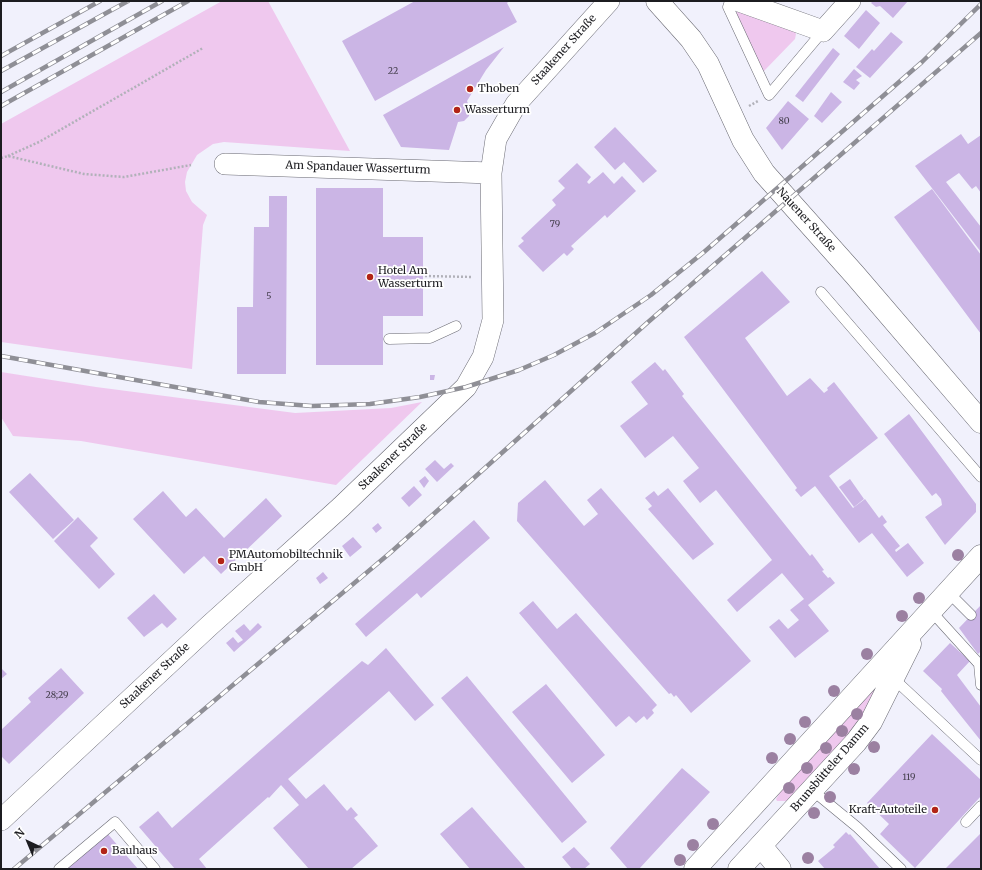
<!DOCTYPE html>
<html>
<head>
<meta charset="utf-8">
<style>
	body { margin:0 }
	#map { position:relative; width:982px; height:870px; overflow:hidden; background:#f1f1fc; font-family:Merriweather,serif }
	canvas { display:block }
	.frame { position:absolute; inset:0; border:2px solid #1c1c20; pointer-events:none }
	.north { position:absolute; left:8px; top:822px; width:40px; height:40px; -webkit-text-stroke:3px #fff; paint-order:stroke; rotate:316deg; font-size:11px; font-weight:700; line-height:16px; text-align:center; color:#1c1c20 }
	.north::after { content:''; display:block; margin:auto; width:14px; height:18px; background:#1c1c20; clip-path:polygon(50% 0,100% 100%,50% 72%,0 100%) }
</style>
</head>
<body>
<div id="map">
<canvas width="982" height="870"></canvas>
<div class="frame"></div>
<div class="north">N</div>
</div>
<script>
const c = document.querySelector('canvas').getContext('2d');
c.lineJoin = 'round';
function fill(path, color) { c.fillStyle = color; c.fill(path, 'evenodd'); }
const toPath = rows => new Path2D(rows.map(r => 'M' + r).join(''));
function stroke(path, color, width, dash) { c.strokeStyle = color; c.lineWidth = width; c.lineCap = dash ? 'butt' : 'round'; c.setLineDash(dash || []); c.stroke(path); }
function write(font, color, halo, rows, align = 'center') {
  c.font = font + ' Merriweather,serif'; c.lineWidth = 3.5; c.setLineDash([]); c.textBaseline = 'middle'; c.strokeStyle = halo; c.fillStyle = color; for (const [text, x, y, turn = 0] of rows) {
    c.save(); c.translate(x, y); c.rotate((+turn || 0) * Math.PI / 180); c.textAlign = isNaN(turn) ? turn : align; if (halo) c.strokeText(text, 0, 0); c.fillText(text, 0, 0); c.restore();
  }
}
fill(toPath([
	[222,1,268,1,350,151,224,142,213,144,197,155,187,172,185,182,186,191,192,202,207,215,203,225,192,369,1,342,1,124],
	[737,11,795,32,796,34,795,39,763,72,736,14],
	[1,372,96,387,295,413,391,408,422,402,336,485,81,441,13,436,1,417],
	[873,689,876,692,865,715,792,797,786,801,777,801,776,799,786,783]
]), '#efc8ee');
fill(toPath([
	[415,1,509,1,507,3,517,22,375,101,342,41],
	[873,1,908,1,893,18,880,6,876,7,871,3],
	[866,10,880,23,859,49,844,36],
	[891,32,903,42,870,78,856,67,872,49,874,51],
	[504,47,486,70,467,101,470,109,469,116,464,121,458,122,449,150,401,147,383,115],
	[833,48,840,54,803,102,795,96],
	[854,69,862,76,856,80,860,83,854,90,843,82],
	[831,92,842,102,822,123,814,116],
	[788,101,809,119,782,150,766,128],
	[615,127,657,171,643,183,624,162,615,170,594,147],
	[961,134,968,144,981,135,981,193,976,186,972,189,959,173,946,182,981,227,981,252,915,166],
	[577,163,591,177,587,182,589,184,603,172,614,184,622,176,636,191,607,218,605,215,571,246,574,249,567,256,564,253,543,272,518,246,524,241,521,238,556,205,552,200,565,188,558,181],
	[316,188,383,188,383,237,423,237,423,316,383,316,383,365,316,365],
	[932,189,981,255,981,334,894,217],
	[269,196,287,196,286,374,237,374,237,307,253,307,254,227,269,227],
	[762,271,790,302,745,338,787,396,810,378,824,393,828,390,827,388,834,382,878,438,829,476,853,508,865,499,879,518,882,515,887,522,883,525,900,546,895,550,896,552,908,543,924,563,907,577,872,533,859,543,815,486,801,497,795,490,797,488,684,337],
	[655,362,663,371,665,369,684,394,682,396,810,556,812,554,824,570,822,571,828,578,830,577,835,583,808,605,829,631,795,658,769,627,779,619,788,629,799,620,790,610,804,599,782,573,737,612,727,600,772,560,716,490,700,503,683,481,699,468,673,436,645,458,620,426,648,404,631,382],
	[430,375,435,375,434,380,430,380],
	[909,414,976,504,976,512,945,545,925,517,942,505,941,499,936,493,932,496,884,434],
	[435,460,444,469,451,463,454,466,437,482,425,469],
	[30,473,74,520,53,539,9,492],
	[425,476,429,481,424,488,419,481],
	[850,479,864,499,854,507,839,487],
	[545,480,584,526,598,514,587,500,601,488,751,661,691,713,676,695,674,697,671,693,669,694,517,521,518,503],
	[414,486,422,495,409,507,401,498],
	[668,488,714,544,693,560,648,509,652,506,645,498,654,491,658,496],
	[163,491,186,517,196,508,224,538,266,498,282,516,221,574,204,556,184,574,133,519],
	[78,517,98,538,90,546,115,574,99,589,54,541],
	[474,520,490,538,421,598,417,593,366,637,355,624],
	[378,523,382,528,376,533,372,528],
	[353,537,362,547,350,557,342,546],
	[323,572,328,578,320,584,316,578],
	[154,594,177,619,167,628,162,623,144,637,127,618],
	[533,601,557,629,576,613,657,705,652,710,654,713,647,720,644,716,636,723,629,716,616,727,519,613],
	[981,605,981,651,978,654,959,628],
	[258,623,262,627,234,652,226,643,233,637,238,643,243,640,235,631,244,624,250,631],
	[950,643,970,661,957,675,981,707,981,741,941,691,942,689,923,671],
	[386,648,434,705,415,721,389,691,288,779,306,799,324,784,347,811,351,807,358,815,354,818,378,846,351,869,309,869,273,828,299,805,281,785,269,798,268,797,199,859,207,869,175,869,139,827,158,811,172,828,362,661,368,665],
	[1,668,7,674,1,679],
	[61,668,84,693,9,764,1,756,1,730,31,702,28,698],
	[467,676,587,822,562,843,441,698],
	[546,684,605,755,572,783,512,712],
	[932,734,981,780,981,796,915,868,880,834,889,824,867,803],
	[682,768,710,792,639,869,628,869,610,848],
	[472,807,526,869,470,869,440,834],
	[846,832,849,835,850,834,880,869,825,869,818,861,835,847,833,845],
	[107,833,138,869,65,869],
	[981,833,981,869,945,869],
	[574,847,590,864,584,869,572,869,562,857]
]), '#cbb5e5');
const service = toPath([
	[730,1,728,7,769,95,823,31],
	[821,292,981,477],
	[389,339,430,338,456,326],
	[948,592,971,615],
	[931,611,979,664,981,685],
	[893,678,981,760],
	[812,790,857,827,901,869],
	[966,822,981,806],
	[59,869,115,822,155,869]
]);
const minor = toPath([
	[739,1,823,31,850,1],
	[225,164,491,173],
	[1,820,209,626,341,507,466,387,483,357,493,320,491,173,496,139,516,104,609,1]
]);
const tertiary = toPath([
	[657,1,691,39,708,64,743,140,764,173,855,275,981,422],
	[761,846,780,869]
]);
const secondary = toPath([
	[695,869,981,556],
	[739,869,856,742,871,722,910,644]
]);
stroke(service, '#6a6a73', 11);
stroke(minor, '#6a6a73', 22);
stroke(tertiary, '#6a6a73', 23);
stroke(secondary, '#6a6a73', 23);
stroke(toPath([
	[749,106,758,101],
	[8,156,39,142,203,48],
	[1,158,8,156,84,174,124,177,191,165],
	[425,276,473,277]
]), '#b1b1b9', 2.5, [2, 2]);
stroke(service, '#fff', 10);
stroke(minor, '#fff', 21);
stroke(tertiary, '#fff', 22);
stroke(secondary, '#fff', 22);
const rail = toPath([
	[1,56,100,1],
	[1,71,128,1],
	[1,92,162,1],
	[1,106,188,1],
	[1,356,259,402,312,406,370,404,420,397,466,387,519,370,554,355,595,333,651,295,704,252,922,62,981,4],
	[14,869,390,553,647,323,981,33]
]);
stroke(rail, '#8f8f96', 4.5);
stroke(rail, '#fff', 3, [9]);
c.fillStyle = '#9b80a1';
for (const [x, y] of [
	[958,555],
	[919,598],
	[902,616],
	[867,654],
	[834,691],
	[857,714],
	[805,722],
	[842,731],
	[790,739],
	[874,747],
	[826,748],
	[772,758],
	[807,768],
	[854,769],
	[789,788],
	[830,797],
	[814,813],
	[713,824],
	[693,845],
	[808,858],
	[680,860]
]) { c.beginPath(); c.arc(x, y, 6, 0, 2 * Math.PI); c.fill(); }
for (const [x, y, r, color] of [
	[470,89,4,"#b22417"],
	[457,110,4,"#b22417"],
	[370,277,4,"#b22417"],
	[221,561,4,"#b22417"],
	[935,810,4,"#b22417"],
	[104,851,4,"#b22417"]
]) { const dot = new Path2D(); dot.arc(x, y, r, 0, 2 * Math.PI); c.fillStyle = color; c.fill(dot); stroke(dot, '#fff', 1.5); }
write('9px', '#484251', null, [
	["22",393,71],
	["80",784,121],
	["79",555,224],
	["5",269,296],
	["28;29",57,695],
	["119",909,777]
]);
write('11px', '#1c1c20', '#fff', [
	["Staakener Straße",564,50,-48],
	["Am Spandauer Wasserturm",358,168,2],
	["Nauener Straße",806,220,48],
	["Staakener Straße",393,457,-44],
	["Staakener Straße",155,676,-43],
	["Brunsbütteler Damm",830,768,-49]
]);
write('11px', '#1c1c20', '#fff', [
	["Thoben",478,89],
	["Wasserturm",465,110],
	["Hotel Am",378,271],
	["Wasserturm",378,284],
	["PMAutomobiltechnik",229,555],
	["GmbH",229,568],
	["Kraft-Autoteile",927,810,"right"],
	["Bauhaus",112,851]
], 'left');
</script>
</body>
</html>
